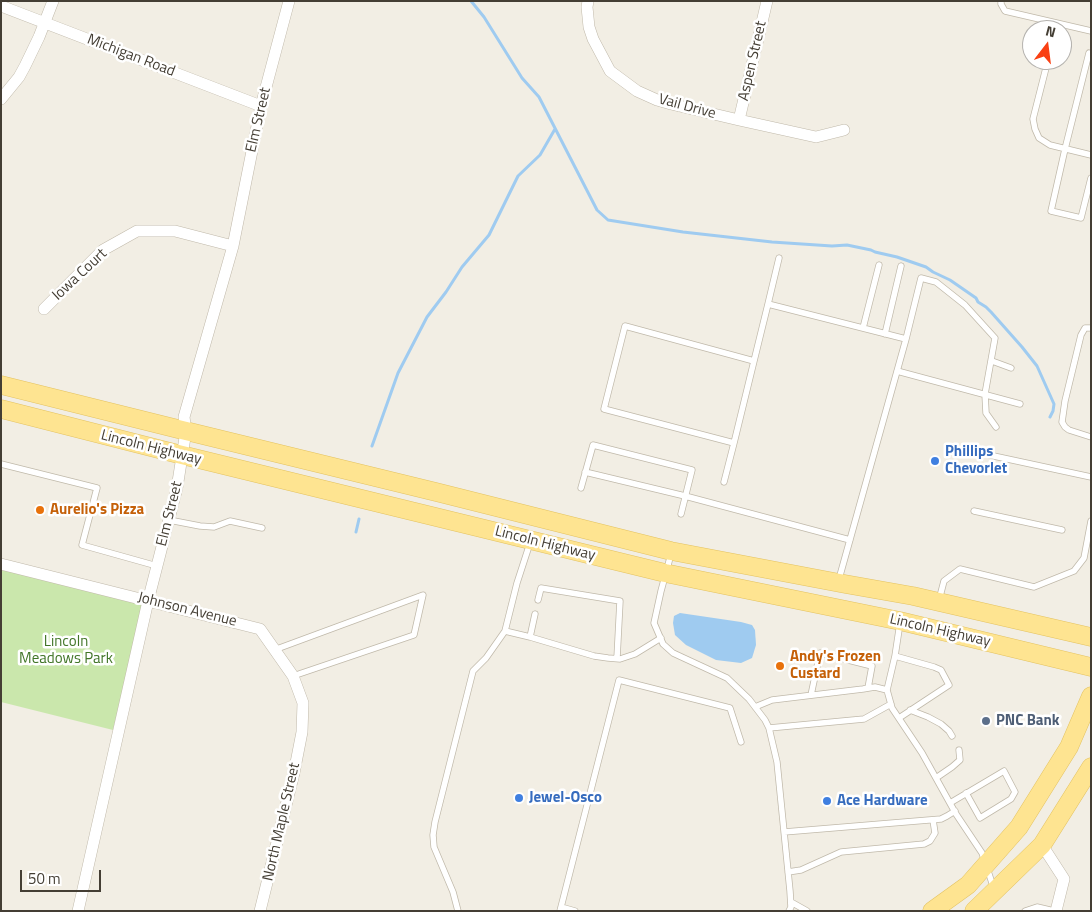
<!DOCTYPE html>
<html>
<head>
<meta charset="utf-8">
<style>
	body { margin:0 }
	#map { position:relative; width:1092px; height:912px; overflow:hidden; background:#f2eee4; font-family:"Titillium Web",sans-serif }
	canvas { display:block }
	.frame { position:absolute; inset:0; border:2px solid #443e34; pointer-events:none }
	.north { position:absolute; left:1022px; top:20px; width:50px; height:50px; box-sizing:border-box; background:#fff; border:1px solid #b4b2ae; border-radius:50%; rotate:15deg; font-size:14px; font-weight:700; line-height:20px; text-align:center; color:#443e34 }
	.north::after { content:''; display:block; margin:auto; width:18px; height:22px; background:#f94013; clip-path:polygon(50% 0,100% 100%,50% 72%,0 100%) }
	.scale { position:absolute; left:20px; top:870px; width:81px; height:22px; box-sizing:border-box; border:2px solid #443e34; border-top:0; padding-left:6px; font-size:15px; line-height:18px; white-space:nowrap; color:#443e34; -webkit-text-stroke:4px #fff; paint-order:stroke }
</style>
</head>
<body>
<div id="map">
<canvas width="1092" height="912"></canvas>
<div class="frame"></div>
<div class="north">N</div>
<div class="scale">50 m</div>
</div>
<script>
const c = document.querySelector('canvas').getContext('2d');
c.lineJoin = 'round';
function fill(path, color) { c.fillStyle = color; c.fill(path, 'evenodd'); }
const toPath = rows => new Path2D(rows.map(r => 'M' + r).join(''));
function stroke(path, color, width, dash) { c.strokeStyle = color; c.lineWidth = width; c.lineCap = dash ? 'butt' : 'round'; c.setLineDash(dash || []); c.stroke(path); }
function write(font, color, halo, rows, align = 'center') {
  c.font = font + ' "Titillium Web",sans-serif'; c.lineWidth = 5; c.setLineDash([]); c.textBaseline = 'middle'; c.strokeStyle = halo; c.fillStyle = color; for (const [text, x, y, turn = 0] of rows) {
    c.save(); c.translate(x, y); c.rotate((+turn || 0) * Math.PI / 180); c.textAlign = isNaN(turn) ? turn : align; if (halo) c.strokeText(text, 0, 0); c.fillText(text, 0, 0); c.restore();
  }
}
fill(toPath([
	[1,567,145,603,113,730,1,702]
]), '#cae7ac');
fill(toPath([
	[680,613,741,622,752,625,755,630,756,645,752,658,741,663,716,660,686,645,675,635,673,623,674,616]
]), '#9fcbf0');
stroke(toPath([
	[471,1,484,17,522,78,539,97,597,210,608,220,683,232,772,242,832,246,847,245,871,250,875,252,897,257,926,267,933,272,950,280,976,298,978,302,986,307,991,312,1022,347,1037,366,1054,404,1053,411,1050,417],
	[372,446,398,373,427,317,446,292,462,267,489,235,518,176,540,155,555,129],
	[356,532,359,519]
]), '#9fcbf0', 3);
const lane = toPath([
	[1001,1,1001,4,1005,11,1091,31],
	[1091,54,1089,53,1065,149,1051,211,1081,218,1091,178],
	[1048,60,1033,119,1035,129,1039,138,1050,145,1091,155],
	[768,304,779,258],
	[863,328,879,265],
	[1091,328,1085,328,1081,335,1065,401,1062,422,1065,427,1069,430,1091,437],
	[885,334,901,266],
	[992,361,1011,368],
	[897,371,1020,404],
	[734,443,754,361],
	[989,455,1091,477],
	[1,464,97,488,82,545,157,566],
	[585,472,685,496,850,540],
	[724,482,734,443,604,409,625,326,754,361,768,304,906,339],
	[581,488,593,445,692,470,681,514],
	[974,511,1062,530],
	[169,520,200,526,214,527,230,521,262,528],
	[671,554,661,591,654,623,663,644,673,653,727,678,749,699,765,720,769,728,777,762,790,891,791,907,789,911],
	[839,579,906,339,921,278,936,282,965,305,995,338,985,394,986,413,996,427],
	[538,600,541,588,620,601,617,658],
	[939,600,944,581,960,569,1034,587,1074,571,1084,558,1091,521],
	[900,623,895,656,887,690,892,708,922,753,956,814,982,853,994,889],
	[505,631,530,637,594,656,608,658,620,659,635,654,661,638],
	[530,637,535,614],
	[274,650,423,595,414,635,293,676],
	[895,656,934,667,941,670,949,685,899,718],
	[811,695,820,653,872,666,868,688],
	[755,707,772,700,863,689,875,687,887,690],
	[910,710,928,717,941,724,949,731,952,736],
	[769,728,864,719,891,704],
	[936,778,952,767,960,760,959,750],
	[950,803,1004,771,1015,792,1011,799,980,818,966,793],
	[784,832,941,819,947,816,955,811],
	[788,872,801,870,841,852,924,844,930,841,935,833,933,820],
	[791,902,807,911],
	[561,907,575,911],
	[458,911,453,892,434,847,433,835,435,822,473,671,486,658,505,631,517,583,530,543],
	[560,911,619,680,730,708,741,742],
	[1025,911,1037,907,1054,911]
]);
const street = toPath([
	[588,1,587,7,589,27,593,39,610,71,637,91,657,100,671,104,739,120,816,137,844,130],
	[1,6,261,106],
	[1,99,19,77,25,66,39,37,53,1],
	[739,120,767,1],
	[44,309,103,250,137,231,175,231,233,246],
	[1,564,260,629,293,676,303,703,302,732,294,773,260,911],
	[1042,845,1064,879,1056,911],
	[78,911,148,601,177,488,186,431,184,417,233,246,261,106,289,1]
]);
const primary = toPath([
	[1,385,186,431,436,492,671,551,845,584,913,596,1091,637],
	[1,409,182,455,665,573,900,621,1091,667],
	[932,911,968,885,1019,827,1069,747,1091,696],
	[974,911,1042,845,1091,767]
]);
stroke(lane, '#c0b9aa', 7);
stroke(street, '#c0b9aa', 12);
stroke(primary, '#e3c261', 19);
stroke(lane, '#fff', 5.5);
stroke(street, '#fff', 11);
stroke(primary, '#fee491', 18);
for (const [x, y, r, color] of [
	[935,461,5,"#3f7fe0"],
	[40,510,5,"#e8710a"],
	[780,666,5,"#e8710a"],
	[986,721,5,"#5c6f8a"],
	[519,798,5,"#3f7fe0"],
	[827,801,5,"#3f7fe0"]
]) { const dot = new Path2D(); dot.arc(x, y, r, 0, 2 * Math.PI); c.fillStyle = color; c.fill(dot); stroke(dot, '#fff', 2); }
write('15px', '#443e34', '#fff', [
	["Michigan Road",131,56,21],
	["Aspen Street",753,61,-77],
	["Vail Drive",687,107,15],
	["Elm Street",259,120,-77],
	["Iowa Court",80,275,-43],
	["Lincoln Highway",151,448,14],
	["Elm Street",170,514,-76],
	["Lincoln Highway",545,544,14],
	["Johnson Avenue",187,610,14],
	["Lincoln Highway",940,631,13],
	["North Maple Street",282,822,-77]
]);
write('bold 15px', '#366cbe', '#fff', [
	["Phillips",945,452],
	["Chevorlet",945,469],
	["Jewel-Osco",529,798],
	["Ace Hardware",837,801]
], 'left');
write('bold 15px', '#c56008', '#fff', [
	["Aurelio's Pizza",50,510],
	["Andy's Frozen",790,657],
	["Custard",790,674]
], 'left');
write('15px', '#417528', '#fff', [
	["Lincoln",66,642],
	["Meadows Park",66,659]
]);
write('bold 15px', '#4e5e75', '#fff', [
	["PNC Bank",996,721]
], 'left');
</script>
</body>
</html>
